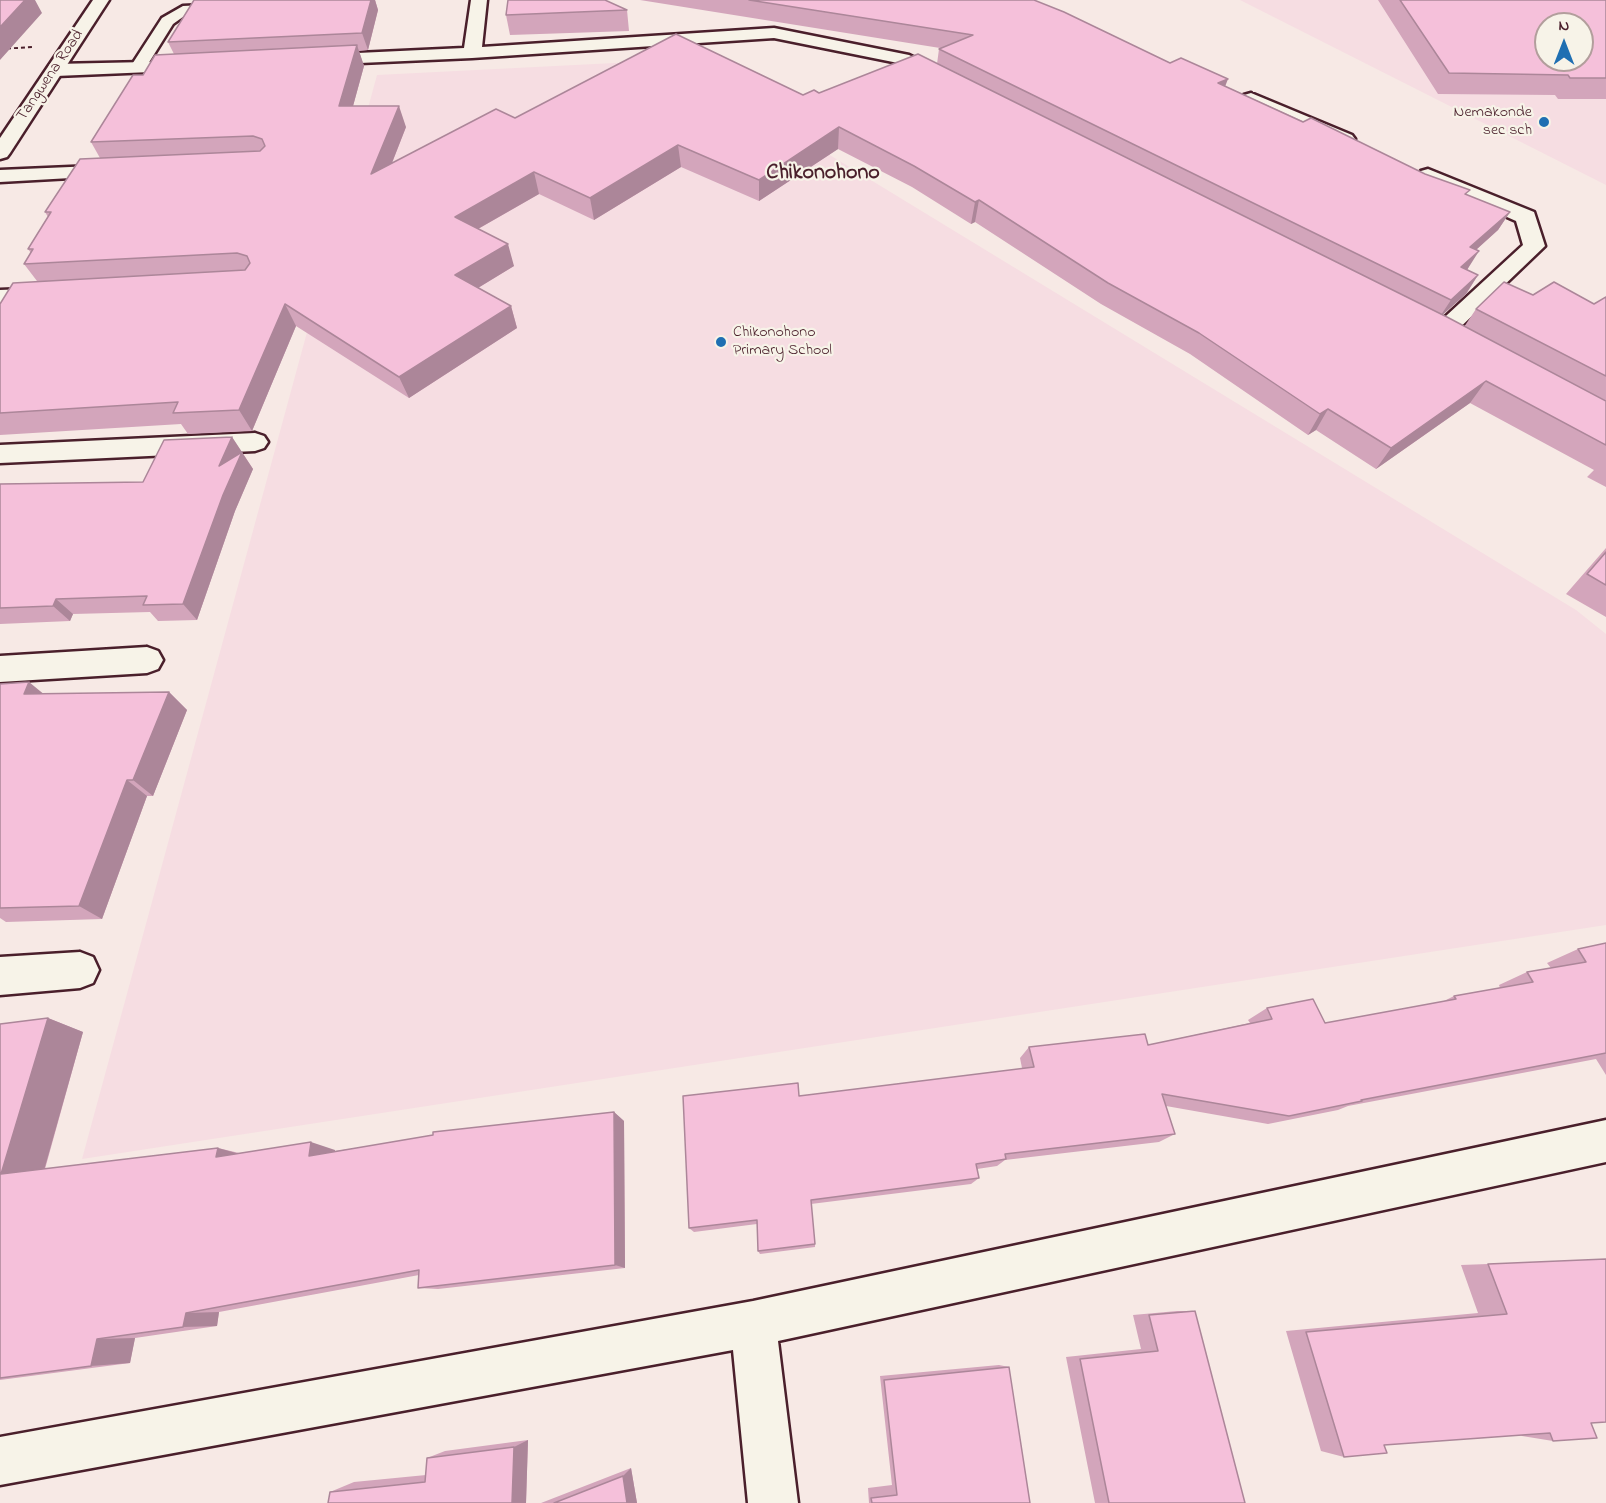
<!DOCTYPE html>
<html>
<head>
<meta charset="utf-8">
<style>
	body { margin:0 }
	#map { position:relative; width:1606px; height:1503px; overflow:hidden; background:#f7e9e5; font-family:"Indie Flower",sans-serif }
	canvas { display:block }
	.north { position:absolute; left:1534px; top:12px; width:60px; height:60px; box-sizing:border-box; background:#f7f3e8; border:2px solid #b29e9c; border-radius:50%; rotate:0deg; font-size:16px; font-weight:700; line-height:24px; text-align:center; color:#4a1f2b }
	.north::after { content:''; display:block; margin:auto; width:21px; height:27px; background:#1f6fb2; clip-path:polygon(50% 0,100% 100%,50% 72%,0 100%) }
</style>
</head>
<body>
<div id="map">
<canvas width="1606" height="1503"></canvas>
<div class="north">N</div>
</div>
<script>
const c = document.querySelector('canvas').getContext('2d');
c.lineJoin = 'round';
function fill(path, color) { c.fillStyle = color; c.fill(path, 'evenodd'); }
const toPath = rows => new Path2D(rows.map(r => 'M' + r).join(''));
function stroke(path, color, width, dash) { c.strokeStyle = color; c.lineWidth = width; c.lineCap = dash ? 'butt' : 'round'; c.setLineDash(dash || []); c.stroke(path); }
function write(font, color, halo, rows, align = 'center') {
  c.font = font + ' "Indie Flower",sans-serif'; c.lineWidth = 4.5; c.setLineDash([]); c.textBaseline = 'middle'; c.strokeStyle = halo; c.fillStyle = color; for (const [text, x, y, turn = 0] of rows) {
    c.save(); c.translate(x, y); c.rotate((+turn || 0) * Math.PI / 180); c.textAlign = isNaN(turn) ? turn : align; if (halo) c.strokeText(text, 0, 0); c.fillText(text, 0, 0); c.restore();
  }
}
fill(toPath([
	[1240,0,1606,0,1606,185],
	[1546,24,1582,24,1582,60,1546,60],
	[674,60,1576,610,1606,634,1606,925,82,1159,377,75]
]), '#f6dde2');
const lane = toPath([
	[225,4,232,8,230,11,187,14,173,24,143,72,131,72,129,69,162,18,183,6,225,4]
]);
const street = toPath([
	[471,0,487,0,482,47,774,28,909,55,952,76,954,80,952,84,945,86,898,63,774,38,472,58,315,65,309,64,306,60,309,56,315,55,464,48,471,0],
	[192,61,198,62,201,66,198,70,56,76,49,74,47,70,49,66,56,64,192,61],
	[1251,93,1352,135,1355,139,1352,143,1345,145,1338,143,1244,103,1241,99,1244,95,1251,93],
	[117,165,124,167,127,171,124,175,0,182,0,170,117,165],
	[1428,169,1534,212,1545,246,1450,337,1442,339,1434,337,1430,332,1434,327,1523,245,1516,221,1421,179,1418,175,1421,171,1428,169],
	[50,288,58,290,62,295,58,300,0,304,0,290,50,288],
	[255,433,264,436,268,442,264,448,255,451,0,463,0,445,255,433],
	[147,647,158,651,163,660,158,669,147,673,0,682,0,656,147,647],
	[80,952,93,957,99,970,93,983,80,988,0,995,0,957,80,952],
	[1606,1120,1606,1162,778,1341,798,1503,748,1503,733,1350,0,1485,0,1437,753,1301,1606,1120]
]);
const secondary = toPath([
	[93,0,109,0,10,153,7,157,0,159,0,138,93,0]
]);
stroke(lane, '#4a1f2b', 5);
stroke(street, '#4a1f2b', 5);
stroke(secondary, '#4a1f2b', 5);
stroke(toPath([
	[0,49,32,47]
]), '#4a1f2b', 2, [4, 3]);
fill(lane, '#f7f3e8');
fill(street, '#f7f3e8');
fill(secondary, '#f7f3e8');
fill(toPath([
	[194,0,375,0,378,10,368,50,359,51,364,66,353,106,406,127,392,163,515,118,819,93,937,64,939,49,940,48,640,0,1034,0,1170,63,1225,86,1467,195,1510,212,1498,230,1476,250,1467,270,1478,275,1466,294,1442,315,1464,327,1476,309,1533,295,1594,304,1606,297,1606,487,1587,477,1594,470,1470,403,1376,469,1316,430,1308,435,1190,354,1101,304,975,222,971,224,912,187,838,149,759,201,681,167,594,220,539,194,478,229,514,266,478,288,511,306,517,328,409,398,296,326,252,431,188,434,181,424,0,435,0,304,37,281,24,264,31,253,28,249,48,217,45,212,100,158,91,142,143,75,174,54,168,42],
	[1378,0,1606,0,1606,99,1558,99,1555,95,1438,94],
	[627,10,629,31,510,35,506,15],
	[232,437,253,469,235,511,197,620,158,621,150,612,73,614,70,621,0,624,0,484,143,482],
	[1606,548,1606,617,1566,594],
	[0,684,44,694,169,692,187,710,153,796,147,796,102,919,6,922,0,918],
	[1606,943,1606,1075,1596,1059,1348,1106,1338,1110,1268,1124,1166,1106,1175,1134,1159,1142,1005,1160,997,1166,977,1169,979,1178,971,1184,811,1204,815,1244,815,1247,760,1254,758,1251,757,1224,694,1232,689,1228,1022,1068,1020,1058,1029,1047,1148,1045,1250,1023,1248,1020,1267,1008,1325,1023,1442,1002,1454,996,1500,988,1499,985,1527,972,1551,968,1547,963,1578,949],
	[48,1018,83,1032,45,1169,218,1148,239,1153,335,1150,335,1151,614,1112,624,1121,625,1268,438,1289,418,1288,419,1275,219,1312,217,1326,135,1338,130,1363,0,1380,0,1024],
	[1488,1264,1591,1423,1553,1441,1522,1436,1521,1435,1384,1445,1344,1457,1321,1451,1286,1331,1478,1313,1461,1265],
	[1177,1311,1195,1311,1245,1503,1095,1503,1066,1357,1141,1349,1133,1315],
	[999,1365,1009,1367,1030,1503,869,1503,868,1488,892,1485,880,1376],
	[528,1440,526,1503,328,1503,330,1492,354,1482,426,1475,427,1458,445,1451],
	[631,1468,637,1503,541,1503]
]), '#d3a5bb');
fill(toPath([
	[11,0,35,0,42,13,0,60,0,27],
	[371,0,375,0,378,10,368,50,362,33],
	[357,45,364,66,347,128,339,106],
	[1228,79,1221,97,1218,83],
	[399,106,406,127,379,196,371,174],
	[839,127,838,149,759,201,759,180],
	[678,145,681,167,594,220,590,198],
	[534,172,539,194,462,238,455,217],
	[979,200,975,222,971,224,975,202],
	[1510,212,1498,230,1458,266,1470,247],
	[508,244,514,266,463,297,455,275],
	[1479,251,1467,270,1461,267],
	[1478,275,1466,294,1439,318,1451,300],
	[285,304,296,326,252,431,239,410],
	[511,306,517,328,409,398,399,377],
	[1486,381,1470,403,1376,469,1391,448],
	[1328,409,1316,430,1308,435,1320,414],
	[232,437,253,469,235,511,197,620,183,604,219,466],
	[56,599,73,614,70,621,53,606],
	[29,682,51,700,24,694],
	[169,692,187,710,153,796,133,780],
	[127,780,147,796,102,919,79,906],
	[48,1018,83,1032,41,1181,1,1174],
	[614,1112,624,1121,625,1268,615,1265],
	[311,1142,335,1150,334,1163,309,1156],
	[218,1148,247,1156,216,1157],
	[219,1312,217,1326,183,1327,186,1313],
	[135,1338,130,1363,91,1366,97,1339],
	[528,1440,526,1503,512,1503,514,1447],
	[631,1468,637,1503,627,1503,623,1476]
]), '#ac8699');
const building = toPath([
	[0,0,25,0,0,27,0,0],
	[194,0,371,0,362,33,168,42,194,0],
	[508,0,605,0,627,10,506,15,508,0],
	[749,0,1034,0,1064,12,1170,63,1181,58,1228,79,1218,83,1303,122,1311,118,1425,174,1470,190,1465,194,1510,212,1470,247,1479,251,1461,267,1478,275,1451,300,939,49,973,35,749,0],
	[1400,0,1606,0,1606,78,1570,78,1568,75,1449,73,1400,0],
	[1546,24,1582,24,1582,60,1546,60,1546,24],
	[676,34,803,95,814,90,819,93,918,54,1447,317,1606,401,1606,445,1486,381,1391,448,1328,409,1320,414,1199,333,1108,283,979,200,975,202,914,166,839,127,759,180,678,145,590,198,534,172,455,217,508,244,455,275,511,306,399,377,285,304,239,410,173,413,178,402,0,413,0,304,13,283,245,270,250,263,247,256,237,253,24,264,33,249,28,249,51,212,45,212,80,159,260,151,265,146,262,139,253,136,91,142,133,75,143,75,155,55,357,45,339,106,399,106,371,174,496,109,515,118,676,34],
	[1504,282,1533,295,1554,282,1594,304,1606,297,1606,376,1476,309,1504,282],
	[232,437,219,466,242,452,223,495,183,604,143,605,147,596,56,599,53,606,0,608,0,484,143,482,164,440,232,437],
	[1606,552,1606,585,1587,574,1606,552],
	[29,682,24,694,169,692,133,780,127,780,79,906,0,908,0,684,29,682],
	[1606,943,1606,1053,1361,1100,1362,1101,1289,1116,1162,1094,1175,1134,1005,1154,1006,1159,976,1164,979,1178,811,1200,815,1244,758,1251,757,1220,689,1228,683,1096,798,1083,799,1096,1034,1067,1029,1047,1145,1034,1148,1045,1272,1019,1267,1008,1313,999,1325,1023,1456,999,1454,996,1533,982,1527,972,1586,962,1578,949,1606,943],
	[48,1018,1,1174,218,1148,216,1157,311,1142,309,1156,433,1135,433,1132,614,1112,615,1265,418,1288,419,1270,186,1313,183,1327,97,1339,91,1366,0,1378,0,1024,48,1018],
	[1606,1259,1606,1422,1591,1423,1597,1438,1553,1441,1550,1433,1384,1445,1387,1453,1344,1457,1306,1332,1507,1314,1488,1264,1606,1259],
	[1195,1311,1245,1503,1109,1503,1080,1359,1158,1351,1149,1315,1195,1311],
	[1009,1367,1030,1503,872,1503,871,1498,897,1495,884,1380,1009,1367],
	[514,1447,512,1503,328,1503,330,1492,425,1482,427,1458,514,1447],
	[623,1476,627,1503,554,1503,623,1476]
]);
fill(building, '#f5c0da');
stroke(building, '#ac8699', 1.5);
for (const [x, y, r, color] of [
	[1544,122,6,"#1f6fb2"],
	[721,342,6,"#1f6fb2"]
]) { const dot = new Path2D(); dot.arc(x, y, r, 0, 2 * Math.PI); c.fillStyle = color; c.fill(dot); stroke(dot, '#f7f3e8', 2); }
write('16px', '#4a1f2b', '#f7f3e8', [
	["Tangwena Road",51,76,-56]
]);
write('16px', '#4a1f2b', '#f7f3e8', [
	["Nemakonde",1532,113],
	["sec sch",1532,131],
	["Chikonohono",733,333,"left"],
	["Primary School",733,351,"left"]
], 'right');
write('bold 22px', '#4a1f2b', '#f7f3e8', [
	["Chikonohono",823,174]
]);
</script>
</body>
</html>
